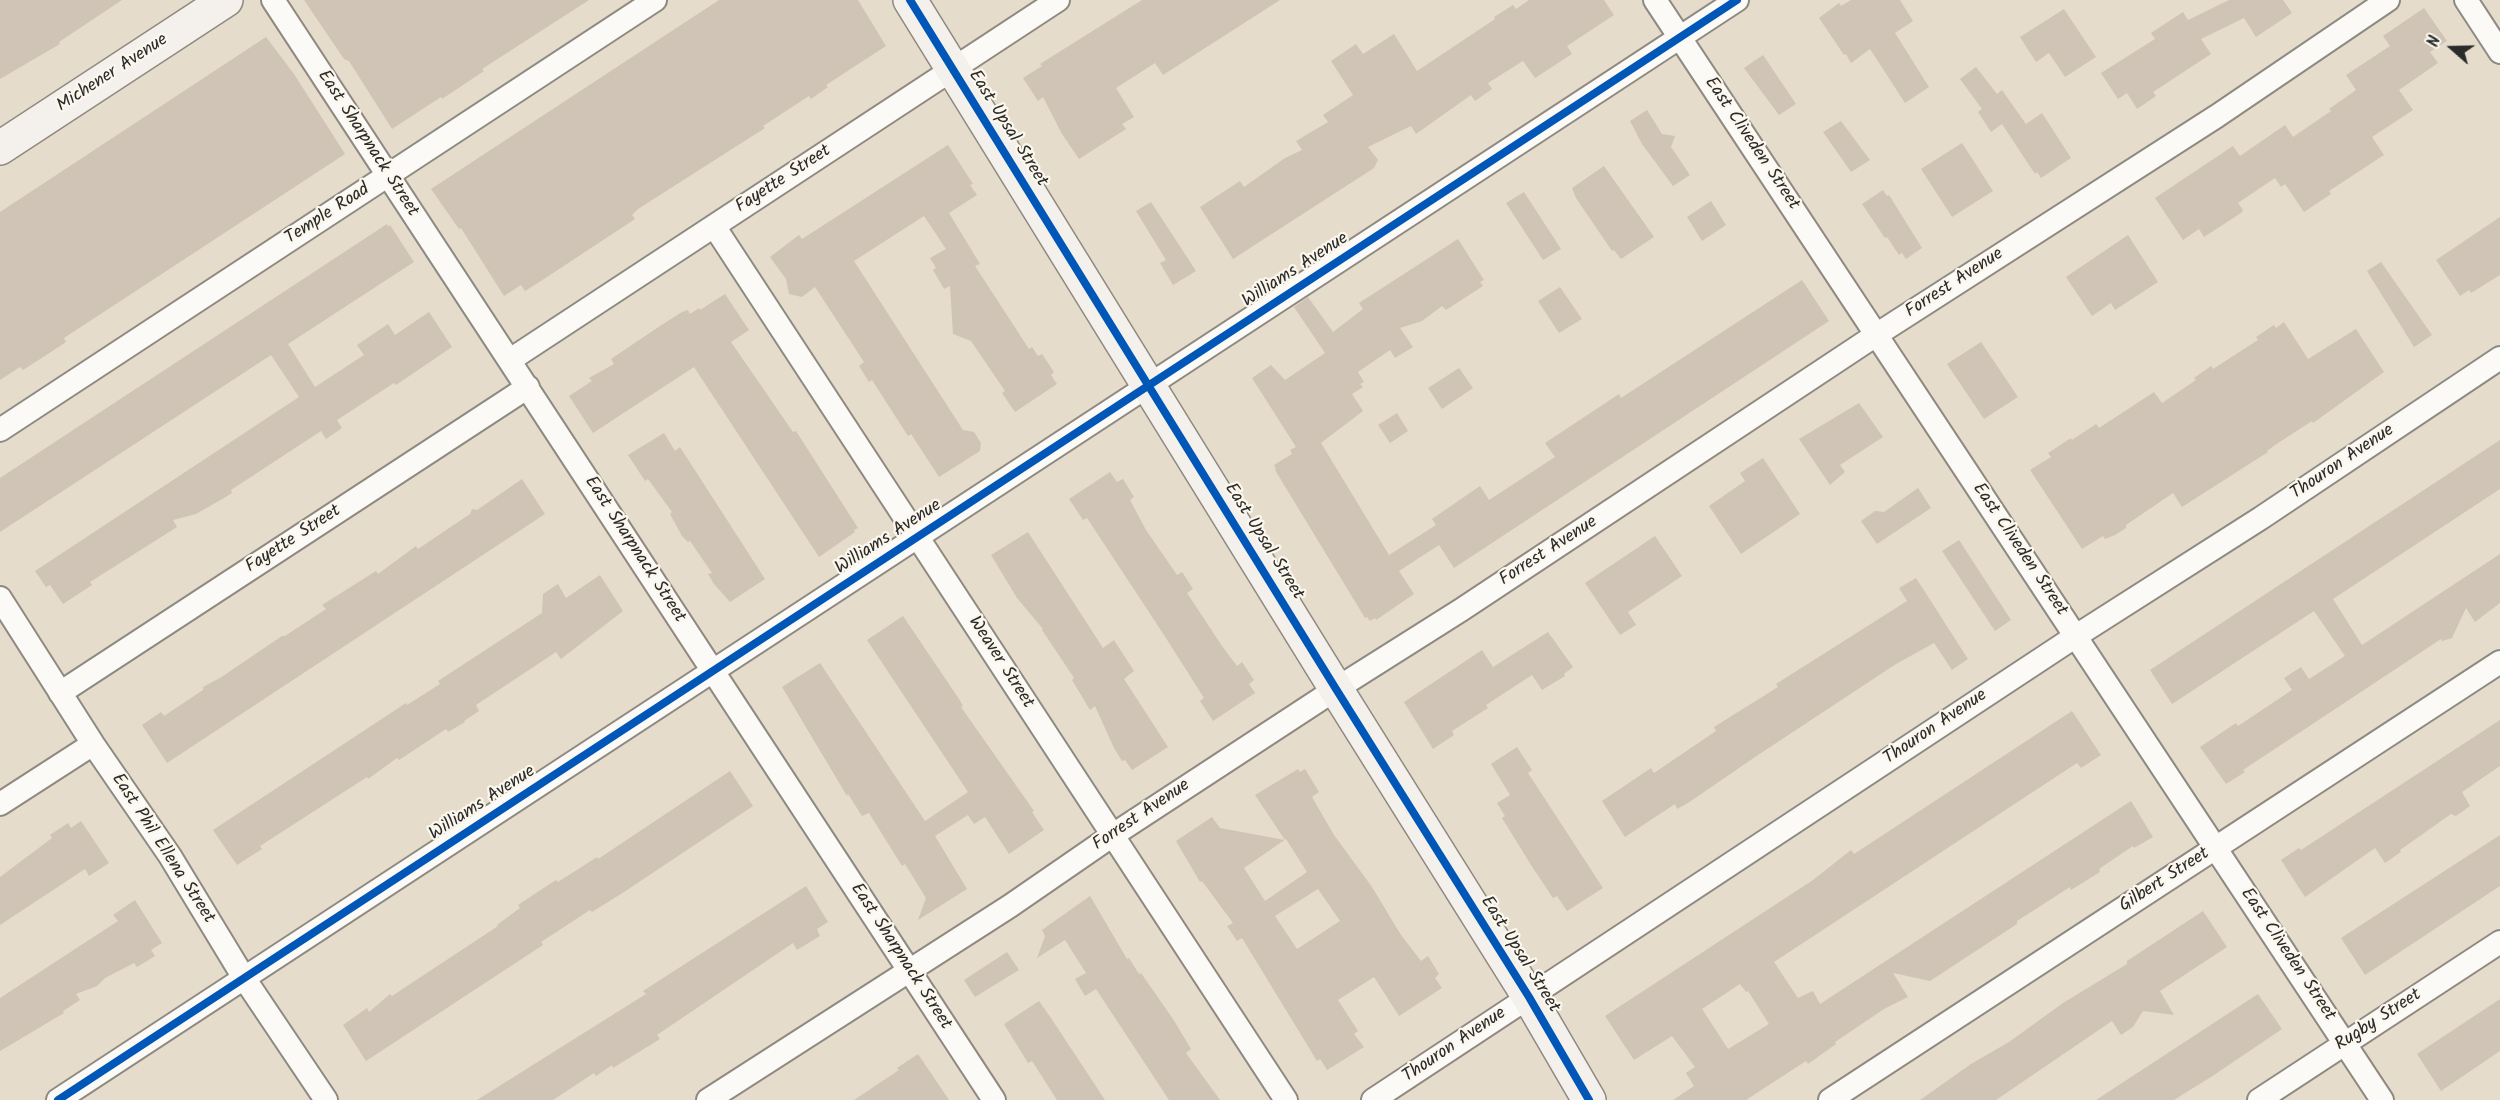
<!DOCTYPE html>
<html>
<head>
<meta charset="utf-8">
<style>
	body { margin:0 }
	#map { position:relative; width:2500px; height:1100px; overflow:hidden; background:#e6dccb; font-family:Kalam,sans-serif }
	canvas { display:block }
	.north { position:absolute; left:2422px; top:18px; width:60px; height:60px; -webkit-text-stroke:4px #fbf7ec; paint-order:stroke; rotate:290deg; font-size:16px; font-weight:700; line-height:24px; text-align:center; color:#2b2b2b }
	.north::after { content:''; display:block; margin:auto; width:21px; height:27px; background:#2b2b2b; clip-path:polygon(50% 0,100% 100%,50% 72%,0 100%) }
</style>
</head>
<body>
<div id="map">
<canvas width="2500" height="1100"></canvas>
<div class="north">N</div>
</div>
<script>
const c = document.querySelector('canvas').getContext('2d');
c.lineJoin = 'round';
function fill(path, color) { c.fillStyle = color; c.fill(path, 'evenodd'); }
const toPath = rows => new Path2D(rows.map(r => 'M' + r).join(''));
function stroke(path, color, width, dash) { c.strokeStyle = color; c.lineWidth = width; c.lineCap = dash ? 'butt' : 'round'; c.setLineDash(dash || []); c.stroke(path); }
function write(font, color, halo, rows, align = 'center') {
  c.font = font + ' Kalam,sans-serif'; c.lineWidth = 4.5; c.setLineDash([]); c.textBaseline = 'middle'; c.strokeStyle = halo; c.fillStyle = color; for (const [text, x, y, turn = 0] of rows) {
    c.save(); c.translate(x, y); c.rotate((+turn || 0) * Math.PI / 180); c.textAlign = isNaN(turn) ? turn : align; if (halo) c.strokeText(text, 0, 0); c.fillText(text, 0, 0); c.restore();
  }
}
fill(toPath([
	[0,0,122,0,59,42,60,44,0,79],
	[304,0,589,0,482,69,484,71,442,99,441,97,392,129,349,61,344,59],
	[719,0,858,0,886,46,826,85,828,87,811,99,809,96,763,126,765,128,638,209,632,215,635,219,544,279,525,291,521,285,504,296,461,228,459,229,431,189],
	[1142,0,1280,0,1163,75,1155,63,1116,88,1134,117,1122,124,1126,129,1079,159,1062,134,1043,97,1038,101,1023,78,1042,66,1040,64],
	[1529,0,1604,0,1614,15,1567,46,1572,54,1535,78,1523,61,1488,83,1492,89,1475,101,1471,95,1416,134,1411,126,1368,147,1378,160,1374,168,1233,259,1200,207,1240,181,1244,187,1285,158,1302,150,1296,141,1328,122,1323,115,1353,95,1331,61,1356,44,1363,54,1394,34,1417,71,1495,19,1494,17,1513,5,1516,9],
	[1851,0,1900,0,1913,21,1895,33,1929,87,1905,103,1870,49,1851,63,1846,54,1844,55,1819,18,1839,3,1841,6],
	[2229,0,2283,0,2292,13,2256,37,2244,18,2201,39,2211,54,2153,92,2156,96,2137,109,2127,93,2118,99,2101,73,2155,39,2151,33,2183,12,2188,20],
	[2424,8,2447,41,2430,52,2438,63,2399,90,2413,110,2372,137,2384,155,2329,191,2331,194,2304,212,2285,184,2281,187,2275,178,2238,203,2243,210,2241,213,2204,237,2199,229,2183,240,2155,198,2233,146,2240,156,2285,125,2293,137,2331,111,2329,109,2356,90,2346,75,2390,46,2383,36],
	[2064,9,2096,57,2065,77,2049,53,2036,62,2020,37],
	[266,37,294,74,345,154,64,338,66,342,51,352,23,370,20,367,0,380,0,212],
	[1763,55,1796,104,1779,115,1744,68],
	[1976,67,1997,94,2002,90,2026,124,2042,113,2071,158,2041,178,2037,172,2035,174,2002,124,1991,132,1978,112,1982,109,1960,79],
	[1647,110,1662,134,1675,136,1671,147,1690,175,1673,186,1642,144,1630,121],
	[1841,121,1870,160,1851,172,1823,132],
	[1962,143,1993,191,1952,217,1921,169],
	[948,145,973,184,970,185,977,195,949,213,980,264,975,266,1029,349,1032,347,1038,356,1042,354,1054,372,1051,375,1057,384,1015,412,1002,393,1005,391,971,341,953,334,950,286,944,289,933,270,936,268,930,258,946,249,924,216,854,261,963,430,974,432,981,443,980,451,939,477,911,434,908,436,872,380,869,382,859,366,864,362,815,287,802,297,789,294,786,279,770,257,799,235,802,239],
	[1604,166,1654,237,1621,259,1614,250,1612,251,1576,198,1572,188],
	[1883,190,1887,196,1889,195,1922,248,1906,259,1902,253,1899,255,1887,237,1885,238,1862,204],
	[1524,192,1561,249,1543,260,1506,203],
	[1711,201,1726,225,1702,241,1687,217],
	[1151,202,1196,271,1173,285,1160,263,1166,260,1136,211],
	[2500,217,2500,275,2471,293,2469,290,2460,296,2436,260],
	[387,224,388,227,390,225,414,262,288,344,315,387,364,355,357,345,388,324,395,335,429,312,452,347,396,385,394,383,337,420,342,428,326,439,321,431,231,490,232,493,224,498,196,514,173,520,177,527,90,582,92,585,63,604,50,585,46,587,35,571,299,397,271,355,0,532,0,478],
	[2128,235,2158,282,2115,310,2111,303,2092,316,2066,277],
	[1458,239,1484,280,1480,282,1483,286,1446,310,1442,306,1422,321,1400,328,1413,347,1395,358,1390,350,1358,372,1364,382,1360,384,1363,387,1352,394,1363,411,1321,443,1389,555,1436,525,1432,519,1480,486,1489,500,1555,457,1545,443,1619,394,1621,398,1802,280,1829,321,1454,568,1439,545,1399,571,1414,594,1376,620,1375,618,1370,621,1367,617,1365,618,1275,470,1276,469,1274,465,1292,454,1290,450,1296,447,1252,378,1271,365,1285,380,1325,353,1294,307,1308,297,1333,332,1363,309,1359,303],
	[2381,262,2432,335,2414,347,2367,271],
	[1560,287,1582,319,1559,333,1538,301],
	[725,294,749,330,731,342,793,432,796,431,858,528,854,530,855,532,819,557,694,367,593,433,569,396,592,381,589,378,614,364,611,359,660,326,682,312,688,310,690,314,699,308,700,310],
	[2284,322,2308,359,2356,329,2384,372,2313,423,2312,421,2275,445,2267,451,2268,452,2182,507,2173,493,2126,525,2126,528,2115,535,2105,539,2103,536,2082,549,2030,470,2051,457,2048,453,2071,438,2072,440,2096,424,2099,428,2154,392,2162,403,2196,380,2194,378,2211,366,2213,369,2258,340,2256,337,2274,325,2276,328],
	[1981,342,2018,397,1984,419,1947,364],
	[1459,368,1473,388,1442,409,1428,388],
	[1859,403,1883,437,1840,465,1845,472,1830,485,1799,439],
	[1397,413,1408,431,1390,443,1378,425],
	[664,433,675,451,680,447,765,579,730,602,714,584,708,574,712,573,690,541,688,542,682,536,670,514,672,512,648,479,645,481,628,455],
	[2500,440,2500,489,2333,599,2362,645,2500,554,2500,603,2475,622,2466,608,2452,638,2442,641,2441,639,2243,770,2245,772,2226,784,2200,747,2236,723,2238,726,2292,690,2284,678,2301,667,2309,679,2345,656,2314,611,2172,704,2150,670],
	[1763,458,1800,514,1741,554,1709,506,1745,481,1740,473],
	[1110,472,1117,482,1123,479,1134,497,1130,500,1146,530,1177,575,1182,572,1188,581,1193,589,1187,593,1222,646,1237,666,1242,662,1254,680,1249,684,1255,693,1213,721,1200,701,1204,698,1164,635,1087,518,1083,520,1069,499],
	[522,479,545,514,167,763,142,725,161,712,164,716,203,690,203,687,220,678,282,636,285,636,326,609,322,605,376,571,378,574,416,546,418,549,470,514,472,509,477,510],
	[1918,488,1931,508,1877,544,1861,521,1875,511,1884,512],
	[1028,532,1103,648,1114,640,1134,671,1124,679,1168,747,1132,770,1125,760,1122,761,1114,748,1095,706,1090,710,1072,680,1074,678,1042,630,1043,629,1017,598,991,555],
	[1655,536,1682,576,1628,612,1636,625,1620,635,1585,583],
	[1959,540,2011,620,1995,631,1942,551],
	[600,575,623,611,561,659,556,652,476,705,479,711,464,721,465,722,448,732,446,729,399,760,397,758,368,779,367,777,260,846,262,849,237,865,213,830,406,703,407,705,440,684,438,681,542,613,543,594,558,584,566,598],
	[1916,578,1968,659,1952,670,1934,643,1896,664,1755,757,1688,803,1677,809,1675,804,1625,837,1602,801,1651,768,1654,773,1716,731,1714,727,1778,687,1776,684,1907,601,1899,588],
	[903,616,959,699,963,706,961,707,1034,811,1032,812,1044,830,1009,854,985,817,974,824,968,815,935,836,967,889,918,920,926,898,905,864,902,866,869,813,862,816,848,794,847,796,782,687,820,663,925,821,968,792,867,640],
	[1548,632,1573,667,1564,674,1565,676,1542,690,1532,675,1486,705,1488,708,1452,731,1454,735,1433,749,1404,702,1482,650,1493,667],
	[2072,711,2101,755,2081,768,2077,763,1774,962,1798,998,1813,991,1820,1004,2131,801,2153,837,2134,848,2133,846,2099,869,2100,872,2071,890,2070,887,2017,921,2017,924,1930,981,1893,973,1908,997,1884,1009,1835,1042,1836,1044,1808,1064,1806,1061,1746,1100,1673,1100,1694,1086,1686,1073,1695,1067,1672,1036,1634,1060,1605,1016,1813,880,1851,850,1854,854],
	[1740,984,1746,992,1748,991,1769,1024,1728,1049,1702,1009],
	[2500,720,2500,766,2462,792,2470,806,2456,816,2451,814,2400,850,2401,852,2385,863,2375,848,2305,897,2281,860,2299,848,2301,850],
	[1517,747,1532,770,1528,773,1603,888,1567,911,1557,896,1553,898,1531,865,1502,818,1505,816,1497,803,1510,795,1491,764],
	[1298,769,1300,772,1305,769,1319,792,1312,797,1334,835,1372,887,1401,935,1421,961,1428,956,1439,974,1435,978,1442,988,1399,1016,1374,977,1338,1000,1358,1031,1354,1034,1364,1047,1327,1070,1320,1059,1317,1061,1242,938,1237,941,1227,926,1233,923,1202,881,1200,882,1176,841,1212,817,1220,828,1285,840,1255,795],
	[1286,839,1307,872,1265,901,1244,868],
	[1318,889,1340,921,1297,949,1275,916],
	[730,771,753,806,624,892,592,912,590,910,541,942,543,945,366,1061,343,1025,367,1008,369,1012,390,994,392,996,498,926,497,925,520,908,518,905,533,895,556,880,558,882,597,857,598,859],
	[81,821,109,863,89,876,85,869,0,925,0,877,52,838,50,835,68,823,71,828],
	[2500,835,2500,886,2365,975,2341,938],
	[806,886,828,922,817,929,820,936,797,950,793,943,657,1035,660,1039,613,1068,612,1065,596,1076,594,1073,553,1100,477,1100,646,994,643,991],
	[1090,896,1127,959,1129,958,1139,974,1141,973,1173,1019,1191,1049,1186,1053,1220,1100,1169,1100,1096,989,1085,996,1075,979,1086,973,1065,940,1037,958,1045,936,1042,930],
	[135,900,162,943,151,950,155,956,137,967,134,963,105,978,97,986,76,994,80,1000,63,1011,64,1013,0,1051,0,998,118,921,113,915],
	[2203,911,2227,947,2160,991,2174,1015,2143,1011,2133,1027,2121,1035,2112,1021,1996,1100,1920,1100,1971,1064,2009,1042,2063,1003,2127,964,2127,961],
	[1007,952,1019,970,975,997,964,980],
	[2258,994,2282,1029,2214,1075,2174,1100,2096,1100],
	[2500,999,2500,1051,2441,1091,2417,1054],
	[1039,1001,1051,1018,1105,1100,1057,1100,1032,1061,1028,1063,1004,1024],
	[918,1054,949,1100,854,1100,899,1070,897,1068]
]), '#cfc4b6');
const street = toPath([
	[273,0,994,1100],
	[1655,0,2382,1100],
	[2466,0,2500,52],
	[714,226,1286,1100],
	[510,360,1058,0],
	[0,430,655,0],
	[0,598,93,744,170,856,244,978,326,1100],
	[60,693,528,387],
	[0,804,93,744],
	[58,1100,1737,0],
	[708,1100,1010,906,1113,835,1336,689,1461,610,1876,335,2217,116,2388,0],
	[1373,1100,2076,636,2261,518,2500,358],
	[1830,1100,2500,662],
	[2259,1100,2500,942]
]);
const secondary = toPath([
	[910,0,1336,689,1529,997,1589,1100],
	[0,148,226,0]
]);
stroke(street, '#8e8981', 26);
stroke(secondary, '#8e8981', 36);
stroke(street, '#fbfaf7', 22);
stroke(secondary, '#f4f1ec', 33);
stroke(toPath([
	[910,0,1336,689,1529,997,1589,1100],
	[58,1100,1737,0]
]), '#0057b8', 8);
write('18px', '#2b2b2b', '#fbf7ec', [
	["Michener Avenue",113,74,-33],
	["East Upsal Street",1007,129,58],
	["East Sharpnack Street",367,144,57],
	["East Cliveden Street",1751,144,56],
	["Fayette Street",784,180,-33],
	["Temple Road",328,215,-33],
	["Williams Avenue",1296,271,-33],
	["Forrest Avenue",1955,284,-33],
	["Thouron Avenue",2343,463,-34],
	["Williams Avenue",889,538,-33],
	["Fayette Street",294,540,-33],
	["East Upsal Street",1263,542,58],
	["East Sharpnack Street",634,550,57],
	["East Cliveden Street",2019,550,56],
	["Forrest Avenue",1549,552,-33],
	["Weaver Street",1000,663,57],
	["Thouron Avenue",1936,728,-34],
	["Williams Avenue",483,804,-33],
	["Forrest Avenue",1142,816,-34],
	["East Phil Ellena Street",162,849,57],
	["Gilbert Street",2165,881,-33],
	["East Upsal Street",1519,955,58],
	["East Cliveden Street",2287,955,56],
	["East Sharpnack Street",900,957,57],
	["Rugby Street",2379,1021,-33],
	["Thouron Avenue",1455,1046,-34]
]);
</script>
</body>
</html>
